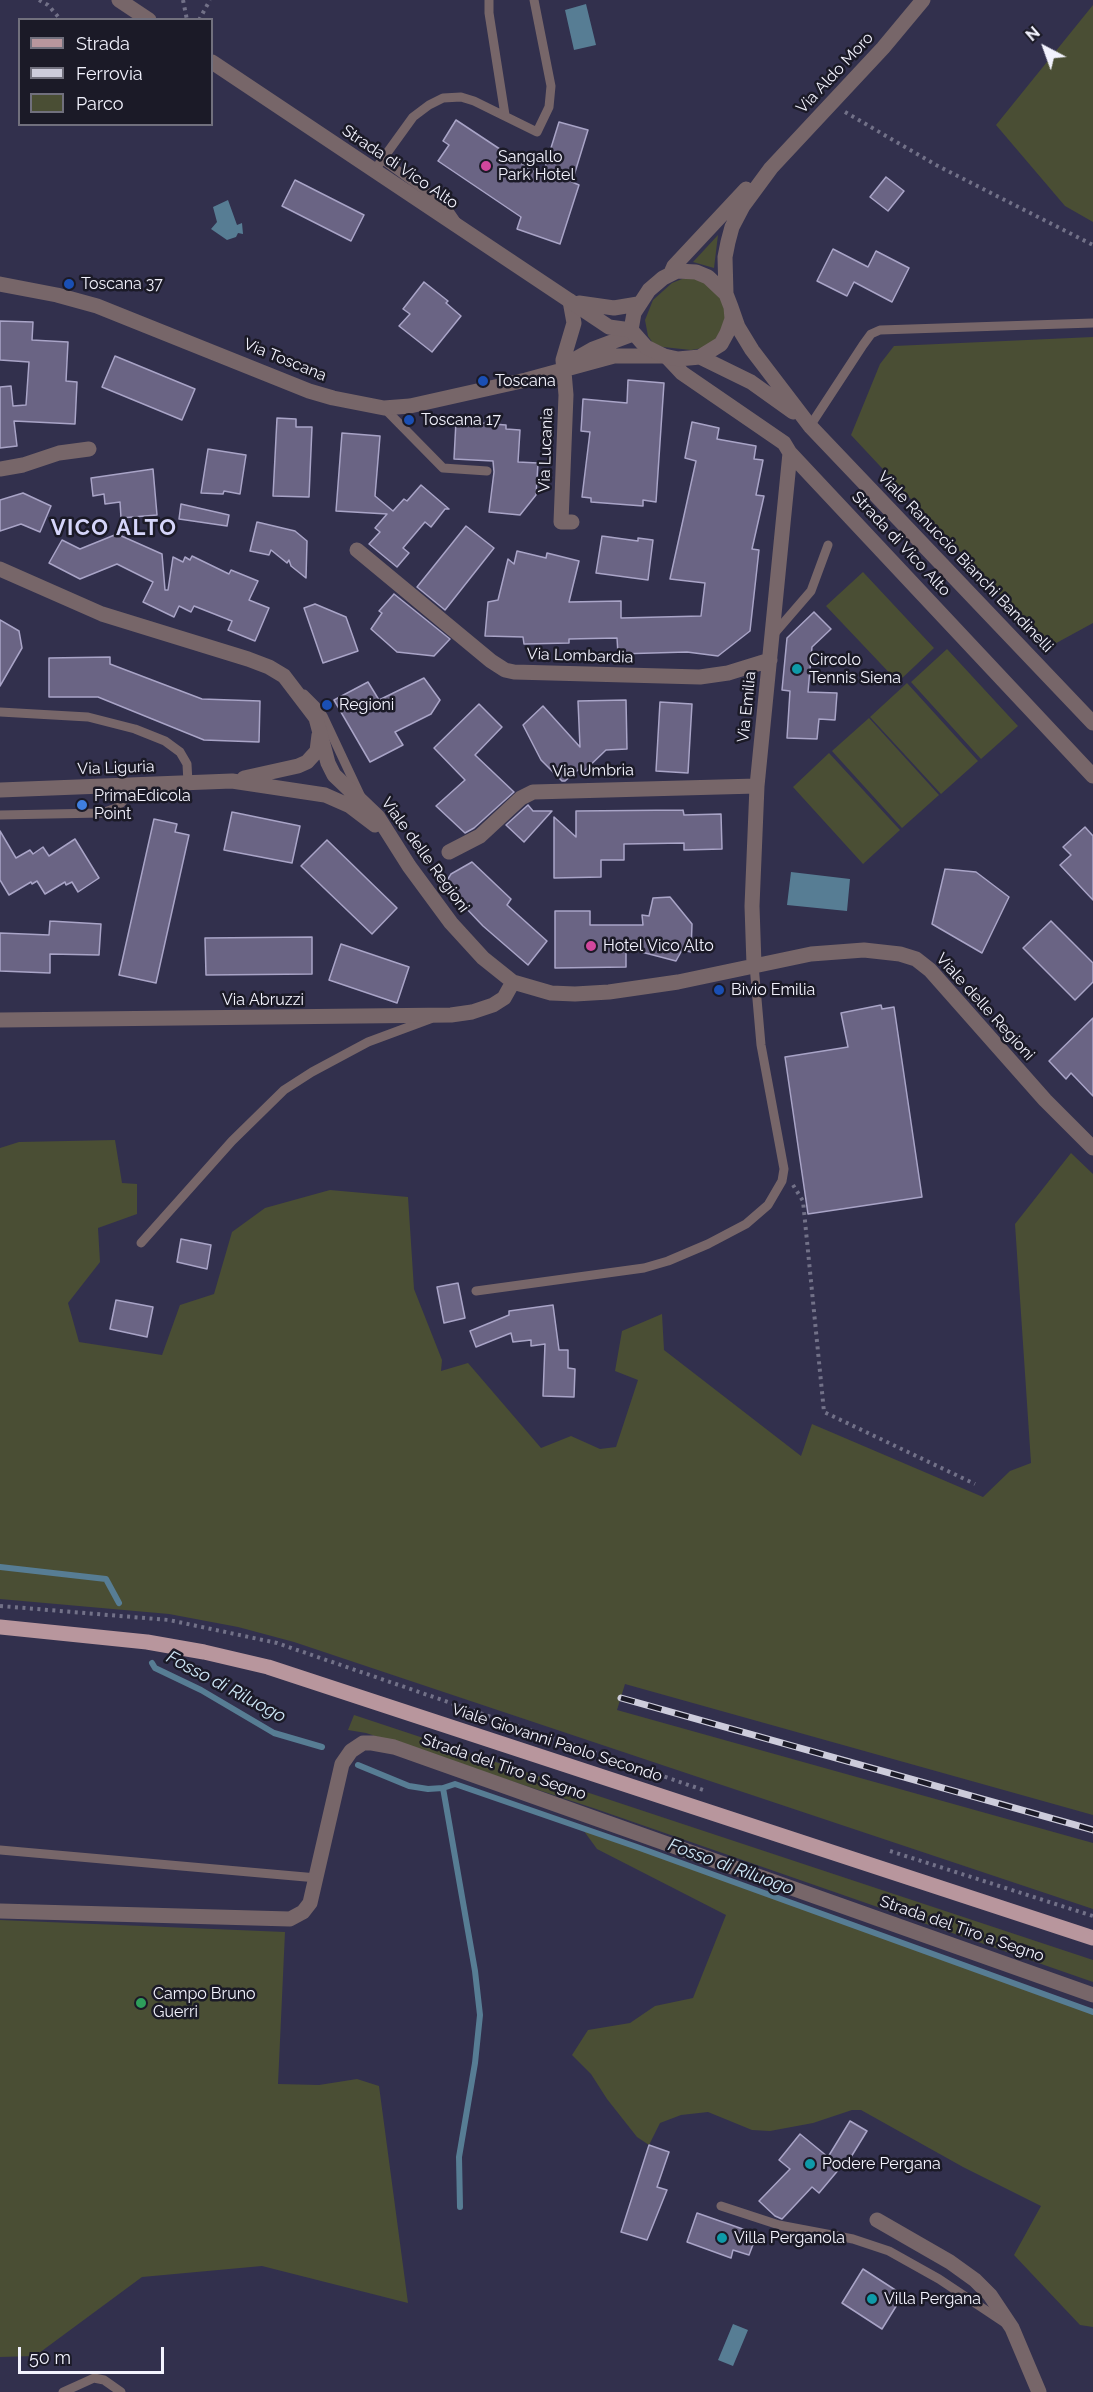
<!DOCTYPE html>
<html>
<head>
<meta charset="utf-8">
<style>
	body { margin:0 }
	#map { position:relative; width:1093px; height:2392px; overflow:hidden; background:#32304d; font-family:Raleway,sans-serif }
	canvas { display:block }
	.legend { position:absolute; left:18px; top:18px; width:195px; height:108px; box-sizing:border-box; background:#1b1a27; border:2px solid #71707d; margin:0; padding:8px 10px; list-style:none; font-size:18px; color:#f2f2fd }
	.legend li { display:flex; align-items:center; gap:12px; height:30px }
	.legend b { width:30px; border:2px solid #71707d }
	.north { position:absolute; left:1015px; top:18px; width:60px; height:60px; -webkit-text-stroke:4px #1b1a27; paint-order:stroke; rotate:319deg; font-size:16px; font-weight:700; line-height:24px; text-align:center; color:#f2f2fd }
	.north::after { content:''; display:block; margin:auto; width:21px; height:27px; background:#f2f2fd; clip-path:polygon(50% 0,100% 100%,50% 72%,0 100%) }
	.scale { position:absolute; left:18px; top:2347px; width:146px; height:27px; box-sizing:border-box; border:3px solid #f2f2fd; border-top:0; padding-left:8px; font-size:18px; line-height:21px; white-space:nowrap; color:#f2f2fd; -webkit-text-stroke:4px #1b1a27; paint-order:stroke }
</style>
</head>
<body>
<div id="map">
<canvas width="1093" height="2392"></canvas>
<ul class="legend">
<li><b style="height:8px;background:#b8969d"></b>Strada</li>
<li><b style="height:8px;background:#cdccdb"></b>Ferrovia</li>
<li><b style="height:16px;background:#4a4e34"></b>Parco</li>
</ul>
<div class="north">N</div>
<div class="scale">50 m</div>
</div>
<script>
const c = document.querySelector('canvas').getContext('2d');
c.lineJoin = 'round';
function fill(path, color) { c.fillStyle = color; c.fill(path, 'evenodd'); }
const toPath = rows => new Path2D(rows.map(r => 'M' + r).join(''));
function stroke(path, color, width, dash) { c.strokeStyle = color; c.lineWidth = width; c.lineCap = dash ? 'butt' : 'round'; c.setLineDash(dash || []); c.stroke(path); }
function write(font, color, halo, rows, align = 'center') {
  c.font = font + ' Raleway,sans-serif'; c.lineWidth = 5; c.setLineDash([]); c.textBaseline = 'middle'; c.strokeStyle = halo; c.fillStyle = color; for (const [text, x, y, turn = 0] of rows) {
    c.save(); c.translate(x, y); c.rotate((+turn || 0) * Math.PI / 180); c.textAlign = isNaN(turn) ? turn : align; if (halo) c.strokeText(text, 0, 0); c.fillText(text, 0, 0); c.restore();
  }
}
fill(toPath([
	[1093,5,1093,222,1065,206,996,125],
	[718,235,714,268,693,262],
	[694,278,714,287,725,307,725,320,721,331,714,341,703,348,691,350,663,347,653,343,648,336,645,320,653,300,672,283,682,279],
	[1093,337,1093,623,1049,647,851,435,880,364,894,346],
	[863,572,934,648,898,682,826,606],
	[947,649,1018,726,981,759,911,682],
	[907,683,978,761,941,794,870,717],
	[869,718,939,795,902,828,832,751],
	[829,753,900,830,863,864,793,787],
	[115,1140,122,1183,137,1184,137,1214,98,1228,100,1262,68,1303,79,1342,162,1355,180,1305,214,1294,232,1232,265,1208,330,1190,408,1197,414,1289,442,1360,441,1371,468,1363,541,1448,571,1436,600,1449,616,1447,638,1380,615,1371,622,1331,662,1314,664,1350,801,1456,812,1424,983,1497,1010,1471,1031,1463,1015,1224,1071,1153,1093,1174,1093,1815,625,1684,617,1710,1093,1843,1093,1909,294,1642,238,1627,169,1614,0,1599,0,1148,19,1142],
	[354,1715,1093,1960,1093,1982,596,1809,366,1733,348,1730],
	[581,1827,1093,2012,1093,2327,1080,2325,1014,2255,1041,2206,963,2167,861,2110,852,2110,813,2123,770,2131,752,2130,708,2112,681,2115,660,2123,649,2145,637,2137,607,2099,591,2074,572,2055,588,2030,630,2023,655,2006,693,1998,726,1915,597,1849],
	[0,1920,285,1932,278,2084,319,2085,357,2079,379,2086,408,2303,262,2266,142,2277,35,2356,0,2357]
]), '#4a4e34');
fill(toPath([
	[586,4,596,45,574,50,565,10],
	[228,200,237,225,242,223,243,234,238,233,236,237,227,240,211,229,217,222,213,207],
	[791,872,850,879,847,911,787,905],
	[733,2324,748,2330,733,2366,718,2360]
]), '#577d94');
stroke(toPath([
	[0,1567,106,1579,119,1603],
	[152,1663,155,1668,201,1690,274,1733,322,1747],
	[358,1765,409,1786,428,1789,443,1788,455,1784,637,1847,1093,2012],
	[443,1788,475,1971,480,2015,475,2063,459,2157,460,2207]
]), '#577d94', 6);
const building = toPath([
	[456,120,542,177,559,122,588,130,572,182,579,185,560,244,517,229,521,217,438,161,449,145,443,141,456,120],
	[886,177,904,191,888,211,870,197,886,177],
	[295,180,364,215,351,241,282,206,295,180],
	[833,249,868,267,876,251,909,268,892,302,854,282,847,296,817,281,833,249],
	[424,282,448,301,446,303,461,316,432,352,399,326,410,314,403,309,424,282],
	[0,321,33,322,32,340,68,342,66,381,77,382,75,424,14,421,17,446,0,448,0,387,11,386,13,406,26,405,29,362,0,360,0,321],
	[115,356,195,389,182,420,102,387,115,356],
	[628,380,664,383,656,502,643,500,643,506,591,502,591,498,582,497,590,432,581,431,583,399,627,403,628,380],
	[277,418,296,419,296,427,312,427,309,497,273,496,277,418],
	[456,421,506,425,506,429,520,430,518,462,538,463,536,495,520,515,489,512,494,472,493,461,454,459,456,421],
	[692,422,719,428,717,439,756,446,754,459,763,460,756,495,764,496,752,549,759,550,750,631,718,656,687,652,618,654,617,638,569,639,569,643,524,644,523,637,485,636,488,602,498,600,508,559,514,564,517,551,546,558,547,553,579,561,569,602,621,601,621,618,701,616,705,583,670,579,696,461,685,458,692,422],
	[342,433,380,436,375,496,393,511,404,499,407,501,421,485,449,509,445,509,431,527,425,522,403,548,409,553,397,567,369,544,380,532,375,528,387,514,336,511,342,433],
	[208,449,246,455,240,494,224,491,223,494,201,493,208,449],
	[153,469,157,515,121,518,120,502,105,504,104,494,93,496,91,478,153,469],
	[23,493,51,506,40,532,21,524,0,531,0,500,23,493],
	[181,504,229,515,227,526,179,519,181,504],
	[257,522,295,531,307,541,306,578,291,566,289,560,287,563,271,550,269,555,250,551,257,522],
	[466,526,494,548,445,610,417,587,466,526],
	[117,534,162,554,165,590,168,590,173,557,183,562,185,557,190,560,192,556,229,574,231,570,258,581,249,600,269,608,255,641,228,630,232,621,194,606,191,612,179,606,174,617,143,602,153,582,117,564,80,579,49,563,62,540,80,549,117,534],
	[602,536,638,541,638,538,653,540,648,580,596,573,602,536],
	[394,594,450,639,434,656,397,652,371,629,382,613,379,611,394,594],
	[315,604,346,617,358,651,323,663,304,608,315,604],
	[814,612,831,629,812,647,808,692,837,693,835,720,819,719,817,739,787,738,790,691,782,690,787,638,814,612],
	[0,620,19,631,22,648,0,686,0,620],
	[110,657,110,664,202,699,260,701,259,742,204,740,98,697,49,697,49,658,110,657],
	[424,678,440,700,431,714,395,732,403,745,370,762,334,700,368,682,379,700,424,678],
	[626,700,627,749,606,750,581,774,581,769,578,770,565,781,562,781,541,760,523,725,543,706,580,747,578,701,626,700],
	[660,702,692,704,688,773,656,771,660,702],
	[479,704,502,727,475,755,514,792,474,828,465,833,436,806,465,780,434,748,479,704],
	[528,805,533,811,552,811,524,842,506,825,528,805],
	[683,810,684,815,721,814,722,849,684,850,684,843,624,844,624,860,601,860,601,877,554,878,554,817,576,837,576,811,683,810],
	[232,812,300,826,292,863,224,850,232,812],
	[154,819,177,824,175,832,189,835,156,983,119,975,154,819],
	[1085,827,1093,836,1093,900,1060,865,1071,855,1063,847,1085,827],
	[0,831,16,858,30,850,33,854,43,847,49,856,75,839,99,878,78,892,72,882,66,885,65,882,45,894,37,881,32,884,31,882,9,895,0,880,0,831],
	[327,840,397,908,372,934,301,866,327,840],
	[472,862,511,899,507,905,547,941,528,965,483,926,444,885,451,874,472,862],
	[945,869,976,872,1009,897,982,953,932,924,945,869],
	[670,897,692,924,691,952,682,950,676,961,626,948,626,967,555,968,555,911,590,911,590,925,643,925,642,915,649,916,653,898,670,897],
	[50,921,101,924,99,955,50,954,50,973,0,971,0,933,49,935,50,921],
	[1051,921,1093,963,1093,982,1075,1000,1023,948,1051,921],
	[312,937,312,974,206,975,205,938,312,937],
	[341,944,409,967,397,1003,329,980,341,944],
	[881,1005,882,1009,894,1007,922,1197,808,1214,785,1057,848,1047,841,1013,881,1005],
	[1093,1018,1093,1096,1071,1073,1066,1079,1049,1061,1093,1018],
	[181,1239,211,1245,207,1269,177,1262,181,1239],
	[458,1283,465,1318,444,1323,437,1287,458,1283],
	[116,1300,153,1307,147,1337,110,1329,116,1300],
	[553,1305,559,1350,568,1350,568,1368,575,1369,574,1397,543,1396,545,1344,531,1346,531,1340,513,1342,511,1333,476,1347,470,1331,509,1315,509,1311,553,1305],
	[850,2121,867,2131,851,2157,850,2156,819,2193,812,2187,782,2219,775,2216,759,2201,790,2169,779,2160,800,2134,828,2157,850,2121],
	[649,2145,669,2152,657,2187,667,2190,647,2240,621,2232,649,2145],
	[697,2213,757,2234,749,2255,733,2250,731,2258,687,2242,697,2213],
	[863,2269,903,2295,882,2329,842,2303,863,2269]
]);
fill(building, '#6a6484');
stroke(building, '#a9a4c7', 1.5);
stroke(toPath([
	[39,0,48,5,61,20],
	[183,0,187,20],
	[199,20,210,0],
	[845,112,936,165,1093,245],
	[793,1185,803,1201,824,1412,975,1484],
	[0,1606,169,1620,277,1643,706,1791],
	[890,1851,1093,1916]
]), '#727188', 4, [3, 4.5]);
stroke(toPath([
	[489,0,489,13,505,115],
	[382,159,445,205,456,221],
	[374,171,413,117,429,105,443,98,461,97,474,101,537,132,549,107,551,86,534,0],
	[384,408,443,468,487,471],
	[810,426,863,345,871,334,880,330,1093,323],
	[773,635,811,591,828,545],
	[304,694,316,706,323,716,361,797],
	[0,712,88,717,135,729,165,741,180,752,187,764,188,783],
	[0,815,102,813,116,808,139,785],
	[141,1243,232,1141,284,1090,312,1072,368,1042,430,1019],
	[476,1291,644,1268,668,1261,708,1244,746,1224,768,1205,782,1181,784,1169,761,1045,754,965],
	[0,1850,317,1878],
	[721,2206,779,2225,853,2239,889,2251,939,2279,1005,2323],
	[63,2392,94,2378,104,2380,121,2392]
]), '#776669', 9);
stroke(toPath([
	[0,284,57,295,97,306,309,391,333,398,384,408,410,406,526,380,614,356,664,356],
	[570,301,574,323,563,360,566,395,561,522,572,522],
	[667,357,682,373,784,443,790,453,1093,776],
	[572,361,593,349,633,334],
	[0,469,23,465,59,453,89,449],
	[357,550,491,661,505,670,514,672,700,677,728,673,770,660],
	[0,569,102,614,248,659,269,667,284,676,316,718,328,763,334,775,378,817,409,866,451,923,483,958,513,982,551,993,575,994,609,992,678,982,811,954,864,950,900,954,916,959,930,970,1045,1100,1093,1148],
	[244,778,298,766,307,762,317,751,319,735],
	[0,790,232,781,325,795,350,806,375,825],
	[449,852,480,836,521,798,533,792,757,786],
	[754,965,752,906,757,786,790,453],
	[0,1020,451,1015,472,1012,493,1005,504,998,513,982],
	[0,1911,290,1919,303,1912,310,1903,342,1764,351,1751,363,1743,372,1743,394,1747,1093,1995],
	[877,2220,950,2262,975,2280,990,2295,1012,2328,1039,2392]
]), '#776669', 15);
stroke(toPath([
	[119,0,149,20],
	[212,62,609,327,631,330],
	[677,271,696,272,708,277,726,294,731,307,732,319,727,333,721,344,700,357,678,359,664,356,646,347,631,330,634,313,649,290,663,278,677,271],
	[671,273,674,266,746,189],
	[726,294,725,257,728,242,732,227,743,206,771,168,883,48,923,0],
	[579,303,614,308,638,304],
	[731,307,738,327,752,350,810,426,1093,723],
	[700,357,751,382,793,412]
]), '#776669', 15);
stroke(toPath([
	[0,1627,147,1642,204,1652,268,1667,1093,1938]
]), '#b8969d', 15);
const rail = toPath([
	[621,1698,1093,1830]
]);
stroke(rail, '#cdccdb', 7);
stroke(rail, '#1b1a27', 4.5, [14]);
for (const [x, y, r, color] of [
	[486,166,6,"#d1479c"],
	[69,284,6,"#1a4fb4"],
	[483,381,6,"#1a4fb4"],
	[409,420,6,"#1a4fb4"],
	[797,669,6,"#0f9aa8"],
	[327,705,6,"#1a4fb4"],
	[82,805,6,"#3f7fe0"],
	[591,946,6,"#d1479c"],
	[719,990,6,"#1a4fb4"],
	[141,2003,6,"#2e9e5b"],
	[810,2164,6,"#0f9aa8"],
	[722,2238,6,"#0f9aa8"],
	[872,2299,6,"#0f9aa8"]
]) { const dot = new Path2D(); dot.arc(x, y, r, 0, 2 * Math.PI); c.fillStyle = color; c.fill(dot); stroke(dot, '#1b1a27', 2); }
write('16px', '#f2f2fd', '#1b1a27', [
	["Via Aldo Moro",835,73,-47],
	["Strada di Vico Alto",400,167,34],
	["Via Toscana",285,360,22],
	["Via Lucania",546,450,-88],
	["Strada di Vico Alto",901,544,47],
	["Viale Ranuccio Bianchi Bandinelli",965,562,46],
	["Via Lombardia",580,656,2],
	["Via Emilia",747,707,-84],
	["Via Liguria",116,768,-2],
	["Via Umbria",593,771,-1],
	["Viale delle Regioni",425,855,54],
	["Via Abruzzi",263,1000],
	["Viale delle Regioni",985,1007,48],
	["Viale Giovanni Paolo Secondo",557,1743,18],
	["Strada del Tiro a Segno",504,1767,19],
	["Strada del Tiro a Segno",962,1929,19]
]);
write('16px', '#f2f2fd', '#1b1a27', [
	["Sangallo",498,157],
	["Park Hotel",498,175],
	["Toscana 37",81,284],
	["Toscana",495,381],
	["Toscana 17",421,420],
	["Circolo",809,660],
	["Tennis Siena",809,678],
	["Regioni",339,705],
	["PrimaEdicola",94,796],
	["Point",94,814],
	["Hotel Vico Alto",603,946],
	["Bivio Emilia",731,990],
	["Campo Bruno",153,1994],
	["Guerri",153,2012],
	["Podere Pergana",822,2164],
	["Villa Perganola",734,2238],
	["Villa Pergana",884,2299]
], 'left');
write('italic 18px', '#cfe8f8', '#1b1a27', [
	["Fosso di Riluogo",226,1687,28],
	["Fosso di Riluogo",731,1867,20]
]);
c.letterSpacing = '1.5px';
write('bold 22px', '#d5d5f9', '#1b1a27', [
	["VICO ALTO",114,528]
]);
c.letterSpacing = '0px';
</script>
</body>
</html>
